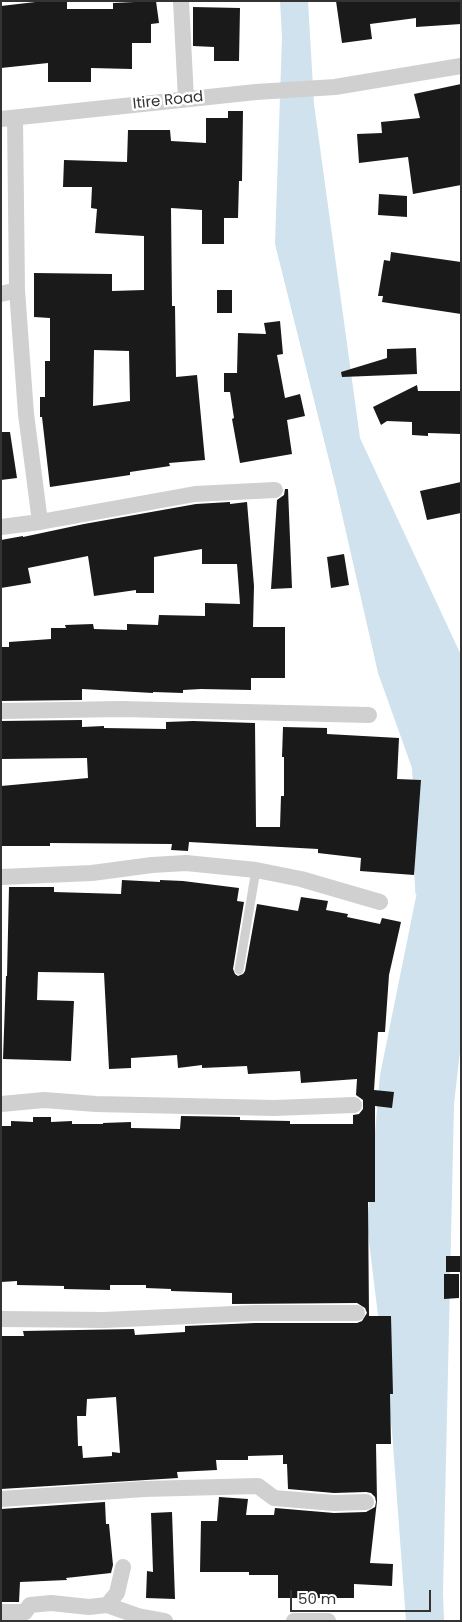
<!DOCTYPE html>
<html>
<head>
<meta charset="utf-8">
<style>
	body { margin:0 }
	#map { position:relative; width:462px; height:1622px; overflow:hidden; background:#fff; font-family:Poppins,sans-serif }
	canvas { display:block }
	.frame { position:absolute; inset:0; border:2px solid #333; pointer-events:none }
	.scale { position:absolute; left:290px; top:1590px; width:141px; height:22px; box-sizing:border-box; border:2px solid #333; border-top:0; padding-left:6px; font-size:15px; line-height:18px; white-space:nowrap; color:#333; -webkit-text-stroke:4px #fff; paint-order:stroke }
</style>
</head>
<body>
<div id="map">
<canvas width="462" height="1622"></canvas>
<div class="frame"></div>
<div class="scale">50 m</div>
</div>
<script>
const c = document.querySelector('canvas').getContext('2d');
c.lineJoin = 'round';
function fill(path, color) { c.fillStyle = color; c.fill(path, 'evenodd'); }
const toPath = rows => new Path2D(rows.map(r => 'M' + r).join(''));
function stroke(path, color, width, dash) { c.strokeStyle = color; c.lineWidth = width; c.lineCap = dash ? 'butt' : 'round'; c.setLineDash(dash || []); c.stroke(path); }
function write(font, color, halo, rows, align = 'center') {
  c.font = font + ' Poppins,sans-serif'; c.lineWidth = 5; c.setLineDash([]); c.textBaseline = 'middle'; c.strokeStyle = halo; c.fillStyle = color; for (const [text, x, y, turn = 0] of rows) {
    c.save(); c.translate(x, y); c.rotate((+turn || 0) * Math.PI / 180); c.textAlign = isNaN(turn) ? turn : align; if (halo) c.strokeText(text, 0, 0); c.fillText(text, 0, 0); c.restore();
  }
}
fill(toPath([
	[280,1,308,1,314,104,360,438,461,655,461,1043,454,1104,443,1593,444,1621,406,1621,392,1431,367,1225,380,1075,418,887,412,768,378,673,336,488,275,244,282,37]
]), '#cfe2ee');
stroke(toPath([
	[416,849,418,892]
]), '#cfe2ee', 5.5);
fill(toPath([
	[44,1,67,1,67,9,113,9,113,3,156,1,159,23,151,24,151,43,132,43,132,69,91,68,91,82,48,82,48,63,1,68,1,6],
	[336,1,461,1,461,24,416,27,416,18,370,24,372,39,342,43],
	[193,7,240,8,239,61,214,61,214,47,193,46],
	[461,84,461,185,413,194,408,157,359,163,357,134,382,133,381,122,420,118,414,94],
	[228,111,243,111,242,181,239,181,238,218,224,218,224,244,202,244,202,210,171,208,172,306,175,306,176,377,197,375,205,460,169,463,170,466,130,472,130,475,50,487,42,417,40,417,40,397,45,397,45,361,50,361,50,318,34,317,34,273,112,274,112,291,144,290,144,236,95,233,97,209,91,208,92,187,63,187,64,160,127,162,128,130,170,130,171,141,206,143,206,118,228,118],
	[94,350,129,351,130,401,93,406],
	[379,194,407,196,407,217,378,215],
	[391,252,461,262,461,314,382,302,383,296,378,296,384,260,390,261],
	[217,290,232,290,232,313,217,313],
	[280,321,283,354,277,355,285,398,300,394,305,416,287,420,292,454,240,463,232,419,234,418,230,392,224,392,224,373,237,373,238,333,266,334,264,323],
	[416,348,417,374,342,377,341,372,387,358,387,349],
	[417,385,418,391,461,391,461,434,428,433,428,436,412,435,412,422,387,421,381,425,373,407],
	[1,432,10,432,17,478,1,480],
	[461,482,461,513,427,520,420,491],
	[285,489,288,489,292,588,271,589,277,500,284,495],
	[230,502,230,504,247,502,254,586,253,627,285,627,285,678,251,678,251,690,201,689,183,690,183,693,153,692,153,693,82,689,82,700,1,701,1,647,9,647,9,642,51,639,51,628,66,628,65,625,93,624,94,629,127,630,127,624,158,625,159,615,205,616,205,603,240,604,237,564,202,564,202,549,154,557,154,593,136,593,136,590,94,596,88,556,28,568,31,583,1,588,1,540,23,536,23,537,84,524,196,504],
	[344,554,349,585,331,588,327,557],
	[82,720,82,727,104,726,104,728,166,729,166,722,193,721,255,723,256,827,280,827,281,796,284,796,284,757,282,757,283,727,327,728,327,734,399,738,397,779,421,780,414,875,360,871,361,858,318,853,318,849,189,842,188,851,171,850,172,844,50,843,50,846,1,846,1,786,88,778,87,758,1,759,1,721],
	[122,880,160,882,160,880,183,881,239,888,237,901,244,902,233,969,235,974,238,976,243,974,245,971,257,904,298,911,301,897,328,901,326,910,348,914,347,917,380,924,382,918,401,922,389,975,385,1032,378,1032,374,1090,394,1092,392,1108,375,1106,375,1202,368,1202,369,1316,391,1316,393,1394,390,1394,391,1444,376,1444,377,1501,370,1563,393,1564,392,1586,354,1584,354,1598,278,1598,278,1575,249,1575,249,1572,200,1572,201,1521,217,1521,219,1497,248,1499,246,1515,274,1515,275,1508,334,1513,366,1512,375,1507,376,1502,375,1497,371,1493,366,1492,334,1493,288,1489,287,1464,283,1464,283,1455,248,1456,248,1460,216,1460,217,1470,177,1472,178,1478,1,1489,1,1336,24,1336,23,1331,134,1329,135,1335,185,1332,185,1326,255,1323,357,1323,362,1321,367,1313,365,1308,357,1303,232,1304,232,1293,171,1291,171,1289,146,1288,146,1285,110,1285,110,1290,64,1289,64,1286,17,1285,17,1281,1,1282,1,1126,11,1126,11,1121,33,1122,33,1117,51,1117,51,1122,72,1121,72,1124,103,1124,103,1123,131,1122,131,1128,180,1129,181,1116,240,1117,240,1120,290,1121,290,1124,353,1124,353,1115,359,1114,363,1109,363,1100,356,1095,357,1079,301,1083,300,1071,248,1074,247,1066,202,1068,202,1065,178,1068,177,1055,131,1058,131,1068,109,1069,104,973,38,972,37,1000,74,1001,71,1061,3,1059,6,976,7,976,9,887,54,887,54,892,121,894],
	[116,1397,120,1453,112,1452,112,1456,83,1458,82,1446,78,1446,77,1416,86,1416,87,1399],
	[446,1256,461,1256,461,1272,446,1272],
	[444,1274,459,1274,459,1298,444,1299],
	[105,1502,106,1524,109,1524,113,1565,111,1573,66,1578,67,1580,20,1582,19,1602,1,1602,1,1509],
	[172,1512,175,1599,146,1598,147,1571,153,1572,151,1513]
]), '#1a1a1a');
stroke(toPath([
	[239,970,256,870]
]), '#d0d0d0', 9);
stroke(toPath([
	[181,1,186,99],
	[15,118,17,290,26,414,40,522],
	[1,119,256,92,335,87,461,66],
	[1,294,17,290],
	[1,527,40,522,195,494,275,490],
	[1,711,121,709,369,715],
	[1,877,92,873,152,865,186,863,256,870,301,879,380,902],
	[1,1104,44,1100,96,1104,274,1108,354,1105],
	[1,1319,104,1320,255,1313,357,1313],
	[1,1499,144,1489,258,1486,274,1498,334,1503,366,1502],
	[107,1605,138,1616,165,1621],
	[1,1612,25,1612,30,1605,51,1603,89,1607,107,1605,117,1593,123,1567],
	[294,1621,328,1621]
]), '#d0d0d0', 16);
write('15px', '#333', '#fff', [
	["Itire Road",168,101,-6]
]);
</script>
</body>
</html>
